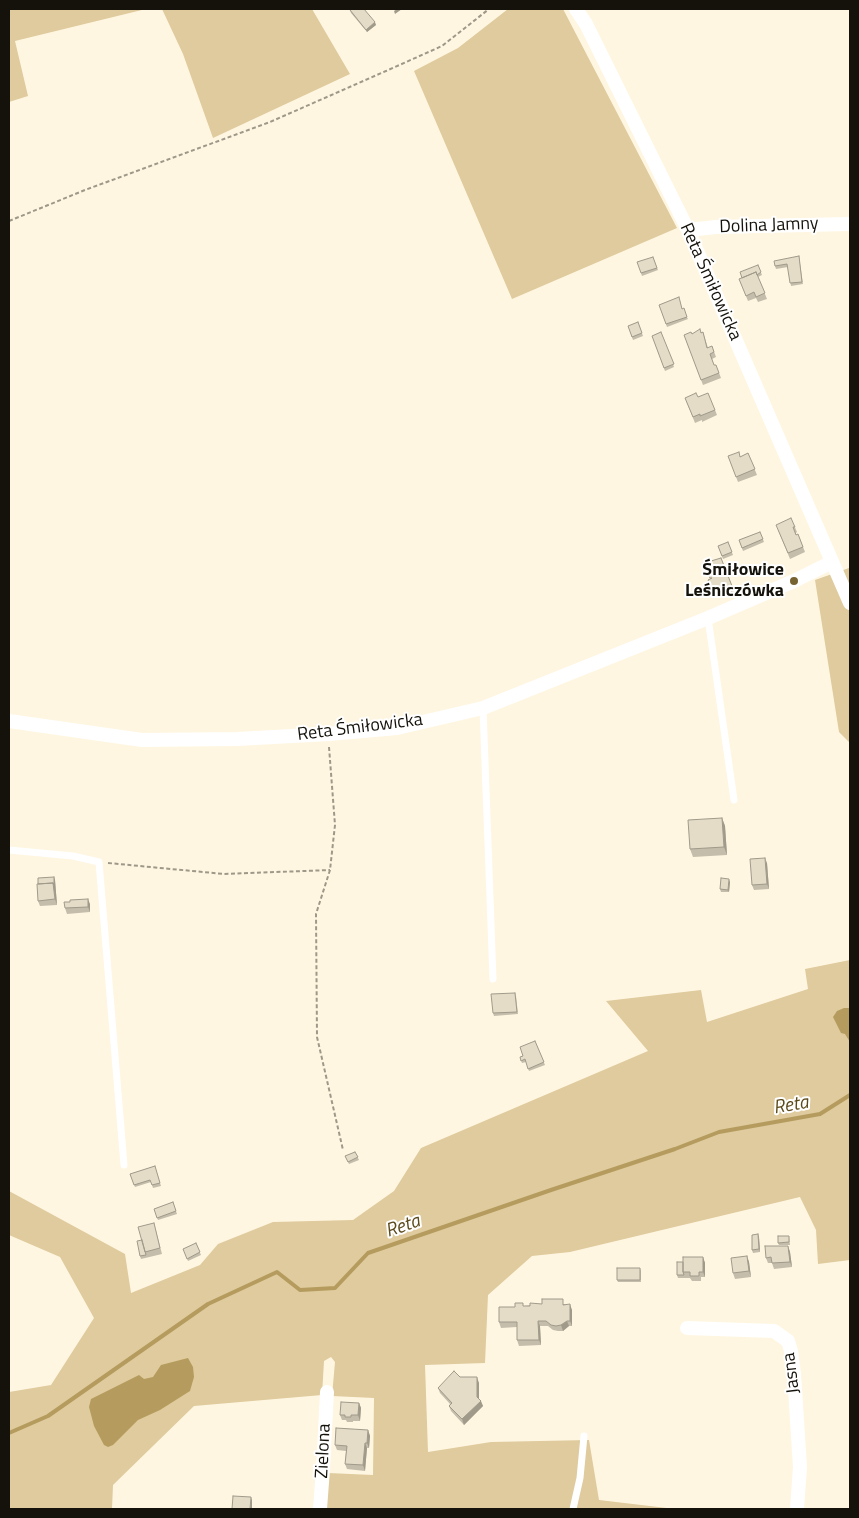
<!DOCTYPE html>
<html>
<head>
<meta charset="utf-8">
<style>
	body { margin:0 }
	#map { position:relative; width:859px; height:1518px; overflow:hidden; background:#fff6e1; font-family:"Titillium Web",sans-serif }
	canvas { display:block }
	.frame { position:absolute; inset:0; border:10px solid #15120b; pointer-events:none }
</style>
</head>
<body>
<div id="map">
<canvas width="859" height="1518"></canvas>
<div class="frame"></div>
</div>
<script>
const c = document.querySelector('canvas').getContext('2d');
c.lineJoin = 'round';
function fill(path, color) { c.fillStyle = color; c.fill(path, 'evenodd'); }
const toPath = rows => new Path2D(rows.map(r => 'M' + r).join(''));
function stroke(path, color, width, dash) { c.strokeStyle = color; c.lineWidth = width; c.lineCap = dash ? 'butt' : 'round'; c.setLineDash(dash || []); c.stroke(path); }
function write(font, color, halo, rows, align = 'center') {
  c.font = font + ' "Titillium Web",sans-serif'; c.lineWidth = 4; c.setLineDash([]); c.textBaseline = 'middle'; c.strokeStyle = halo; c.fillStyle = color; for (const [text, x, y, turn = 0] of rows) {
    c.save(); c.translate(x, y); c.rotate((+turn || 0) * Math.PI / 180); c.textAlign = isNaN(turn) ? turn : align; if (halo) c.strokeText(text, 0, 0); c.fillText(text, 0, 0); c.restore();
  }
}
fill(toPath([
	[9,9,146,9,15,41,28,96,9,102],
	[162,9,312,9,350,74,213,138,183,54],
	[508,9,563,9,677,228,512,299,414,71,458,48],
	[849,568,850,570,850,743,839,732,815,580],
	[850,960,850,1260,818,1264,816,1230,800,1197,570,1252,532,1256,488,1295,485,1363,425,1365,428,1452,491,1442,589,1440,599,1500,675,1509,325,1509,328,1473,373,1475,374,1398,332,1396,335,1362,331,1357,324,1361,322,1395,194,1406,113,1485,112,1509,9,1509,9,1392,51,1385,94,1318,60,1257,9,1235,9,1191,125,1254,131,1293,200,1265,218,1244,273,1222,353,1220,394,1191,421,1148,648,1051,606,1001,701,990,707,1022,808,989,805,969]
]), '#dfcb9d');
fill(toPath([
	[844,1008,850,1008,850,1042,845,1034,841,1033,833,1017,837,1011],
	[188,1358,193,1367,194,1377,190,1391,160,1410,138,1420,113,1445,108,1447,104,1445,94,1426,89,1407,91,1399,139,1375,144,1379,153,1377,161,1365]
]), '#b59c5e');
stroke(toPath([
	[9,1433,48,1416,208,1304,277,1272,300,1290,335,1288,368,1253,551,1190,675,1149,719,1132,820,1114,850,1095]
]), '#b59c5e', 4);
stroke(toPath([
	[9,221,85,190,270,122,386,71,442,46,489,9],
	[329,747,335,825,330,870,316,914,317,1037,343,1150],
	[108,863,224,874,330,870]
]), '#9e9889', 2, [4, 2.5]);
stroke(toPath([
	[708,618,734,800],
	[483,708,493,979],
	[9,850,73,856,99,862,124,1165],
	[573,1509,580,1478,584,1436]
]), '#fff', 7);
stroke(toPath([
	[576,9,586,24,688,230,850,603],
	[688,230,716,227,850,224],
	[9,721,142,740,237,739,329,734,397,728,483,708,708,618,794,581,832,562],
	[687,1328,774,1331,788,1341,791,1351,794,1374,800,1467,797,1509],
	[320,1509,323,1469,327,1392]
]), '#fff', 14);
fill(toPath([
	[350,10,376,25,367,32,351,13],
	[799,256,803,284,791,286,788,267,776,269,775,266],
	[653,257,658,270,642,276,641,273],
	[758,265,762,275,758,277,767,299,758,302,756,298,748,301,739,279,742,278],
	[679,297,682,309,688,319,667,327,659,305],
	[638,322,643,336,633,340,628,326],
	[661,332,674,367,665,371,652,336],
	[703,332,708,348,712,346,716,357,712,359,714,365,716,365,721,378,703,385,684,335],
	[698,397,715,410,717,415,702,422,702,420,695,423,685,398],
	[748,453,757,475,738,482,728,456,740,457],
	[791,518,797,532,796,533,796,535,798,534,805,552,790,559,778,530],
	[760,532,764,542,743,551,739,540],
	[728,542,733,555,723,559,718,546],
	[721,558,734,591,720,597,718,592,714,594,708,580,710,579,706,569,713,566],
	[722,818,725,826,727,855,693,857,690,849],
	[767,863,769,889,754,890,752,885],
	[54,877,55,880,57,905,40,906,38,901],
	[730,882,729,892,721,892,720,889],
	[70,902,90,904,90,912,67,914,65,908],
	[515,993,516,996,518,1014,494,1016,493,1013],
	[535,1041,545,1065,529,1071,526,1062,522,1063,521,1060],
	[355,1152,359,1160,349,1164,345,1156],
	[155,1166,161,1186,153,1188,151,1182,135,1187,130,1174],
	[173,1202,177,1214,158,1220,154,1209],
	[154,1223,162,1254,141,1259,140,1256],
	[758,1234,759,1237,760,1252,753,1253,752,1250],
	[789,1236,790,1245,779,1245,778,1243],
	[196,1243,201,1255,188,1261,183,1249],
	[788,1246,790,1252,792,1267,774,1269,772,1263,768,1263,766,1258],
	[747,1256,749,1262,751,1277,735,1279,733,1273],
	[703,1257,705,1263,705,1277,701,1277,701,1281,692,1281,690,1278,678,1278,677,1275,683,1262],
	[640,1268,641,1271,641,1282,618,1282,617,1280],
	[542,1304,565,1304,572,1310,572,1326,569,1326,563,1331,558,1331,553,1330,548,1326,540,1326,541,1345,519,1346,517,1340,517,1327,501,1328,499,1322,515,1307],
	[460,1377,479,1383,479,1399,483,1406,464,1425,451,1411,449,1406,450,1404,440,1393,438,1388],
	[359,1403,361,1408,360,1421,353,1421,353,1422,347,1422,346,1420,342,1420,340,1415],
	[368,1430,370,1436,369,1448,367,1448,365,1471,347,1469,345,1464,346,1451,337,1450,335,1445]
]), '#c4bdab');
fill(toPath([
	[397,9,402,9,395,14,394,11],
	[375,22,376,25,367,32,366,30],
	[722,818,725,826,727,855,724,847],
	[765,858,767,863,769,889,767,884],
	[54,877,55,880,57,905,55,899,53,883],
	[729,879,730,882,729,892,728,890],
	[88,899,90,904,90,912,88,907],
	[758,1234,759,1237,760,1252,759,1249],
	[788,1246,790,1252,792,1267,790,1262],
	[747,1256,749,1262,751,1277,749,1271],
	[703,1257,705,1263,705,1277,703,1272],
	[570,1304,572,1310,572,1326,570,1321],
	[538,1321,540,1326,541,1345,539,1340],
	[567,1321,569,1326,563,1331,561,1325],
	[477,1377,479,1383,479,1402,477,1397],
	[481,1401,483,1406,464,1425,462,1419],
	[359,1403,361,1408,360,1421,358,1415],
	[368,1430,370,1436,369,1448,367,1443],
	[365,1443,367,1448,365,1471,363,1465],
	[251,1497,252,1500,252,1509,250,1509]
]), '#a09a8b');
const building = toPath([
	[352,9,364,9,375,22,366,30,350,10,352,9],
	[799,256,802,282,790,283,787,264,775,266,774,261,799,256],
	[653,257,657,268,641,273,637,262,653,257],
	[758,265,761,272,757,275,756,272,742,278,740,272,758,265],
	[756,272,765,293,756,297,754,292,746,296,739,279,756,272],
	[679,297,682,309,684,308,687,317,666,324,659,305,679,297],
	[638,322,642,333,632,337,628,326,638,322],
	[700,329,701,333,703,332,707,348,712,346,714,352,710,354,714,365,716,365,719,373,701,380,684,335,691,332,692,334,700,329],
	[661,332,674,364,664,368,652,336,661,332],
	[696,393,698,397,708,393,715,410,700,416,700,414,693,417,685,398,696,393],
	[739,452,740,457,748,453,755,469,736,477,728,456,739,452],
	[791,518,795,527,793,527,796,535,798,534,803,547,788,553,776,525,791,518],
	[760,532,763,539,742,548,739,540,760,532],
	[728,542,732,552,722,556,718,546,728,542],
	[721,558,732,586,718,592,716,587,712,588,708,580,712,578,710,578,706,569,713,566,711,561,721,558],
	[722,818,724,847,690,849,688,820,722,818],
	[765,858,767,884,752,885,750,859,765,858],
	[54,877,54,885,53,883,38,884,38,878,54,877],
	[721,878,729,879,728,890,720,889,721,878],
	[53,883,55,899,38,901,37,884,53,883],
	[88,899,88,907,65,908,64,902,70,902,70,900,88,899],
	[515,993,517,1012,493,1013,491,994,515,993],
	[535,1041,544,1062,528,1069,525,1059,521,1061,520,1057,523,1056,520,1047,535,1041],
	[355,1152,358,1157,348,1162,345,1156,355,1152],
	[155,1166,160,1183,152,1185,150,1180,134,1185,130,1174,155,1166],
	[173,1202,176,1211,157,1218,154,1209,173,1202],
	[154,1223,160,1248,145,1252,138,1227,154,1223],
	[758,1234,759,1249,752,1250,752,1235,758,1234],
	[778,1236,789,1236,789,1242,778,1243,778,1236],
	[142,1240,146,1255,140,1256,137,1241,142,1240],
	[196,1243,200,1252,187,1259,183,1249,196,1243],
	[765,1246,788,1246,790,1262,772,1263,771,1257,766,1258,765,1246],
	[747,1256,749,1271,733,1273,731,1258,747,1256],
	[683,1257,703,1257,703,1272,699,1272,699,1276,690,1276,690,1272,683,1272,683,1257],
	[677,1262,683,1262,683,1272,684,1275,677,1275,677,1262],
	[617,1268,640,1268,640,1280,617,1280,617,1268],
	[542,1299,563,1299,563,1305,570,1304,570,1321,567,1321,561,1325,556,1326,551,1325,546,1321,538,1321,539,1340,517,1340,517,1322,499,1322,499,1307,515,1307,515,1303,523,1303,523,1306,530,1306,530,1303,542,1304,542,1299],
	[454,1371,460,1377,477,1377,477,1397,481,1401,462,1419,449,1406,452,1403,438,1388,454,1371],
	[341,1402,359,1403,358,1415,351,1415,351,1417,345,1417,345,1415,340,1415,341,1402],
	[336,1428,368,1430,367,1443,365,1443,363,1465,345,1464,347,1446,335,1445,336,1428],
	[233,1496,251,1497,250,1509,232,1509,233,1496]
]);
fill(building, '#e4dcc7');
stroke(building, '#a09a8b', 1);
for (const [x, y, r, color] of [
	[794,581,5,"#776332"]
]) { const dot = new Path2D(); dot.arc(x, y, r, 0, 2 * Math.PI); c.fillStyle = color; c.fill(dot); stroke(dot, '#fff', 2); }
write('18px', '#15120b', '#fff', [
	["Dolina Jamny",769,226,-2],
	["Reta Śmiłowicka",710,282,66],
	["Reta Śmiłowicka",360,728,-7],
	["Jasna",792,1373,-97],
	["Zielona",324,1451,-87]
]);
write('bold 18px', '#15120b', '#fff', [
	["Śmiłowice",784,571],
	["Leśniczówka",784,592]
], 'right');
write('italic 19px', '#5b4919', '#fff', [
	["Reta",791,1106,-10],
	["Reta",403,1227,-19]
]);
</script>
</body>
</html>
